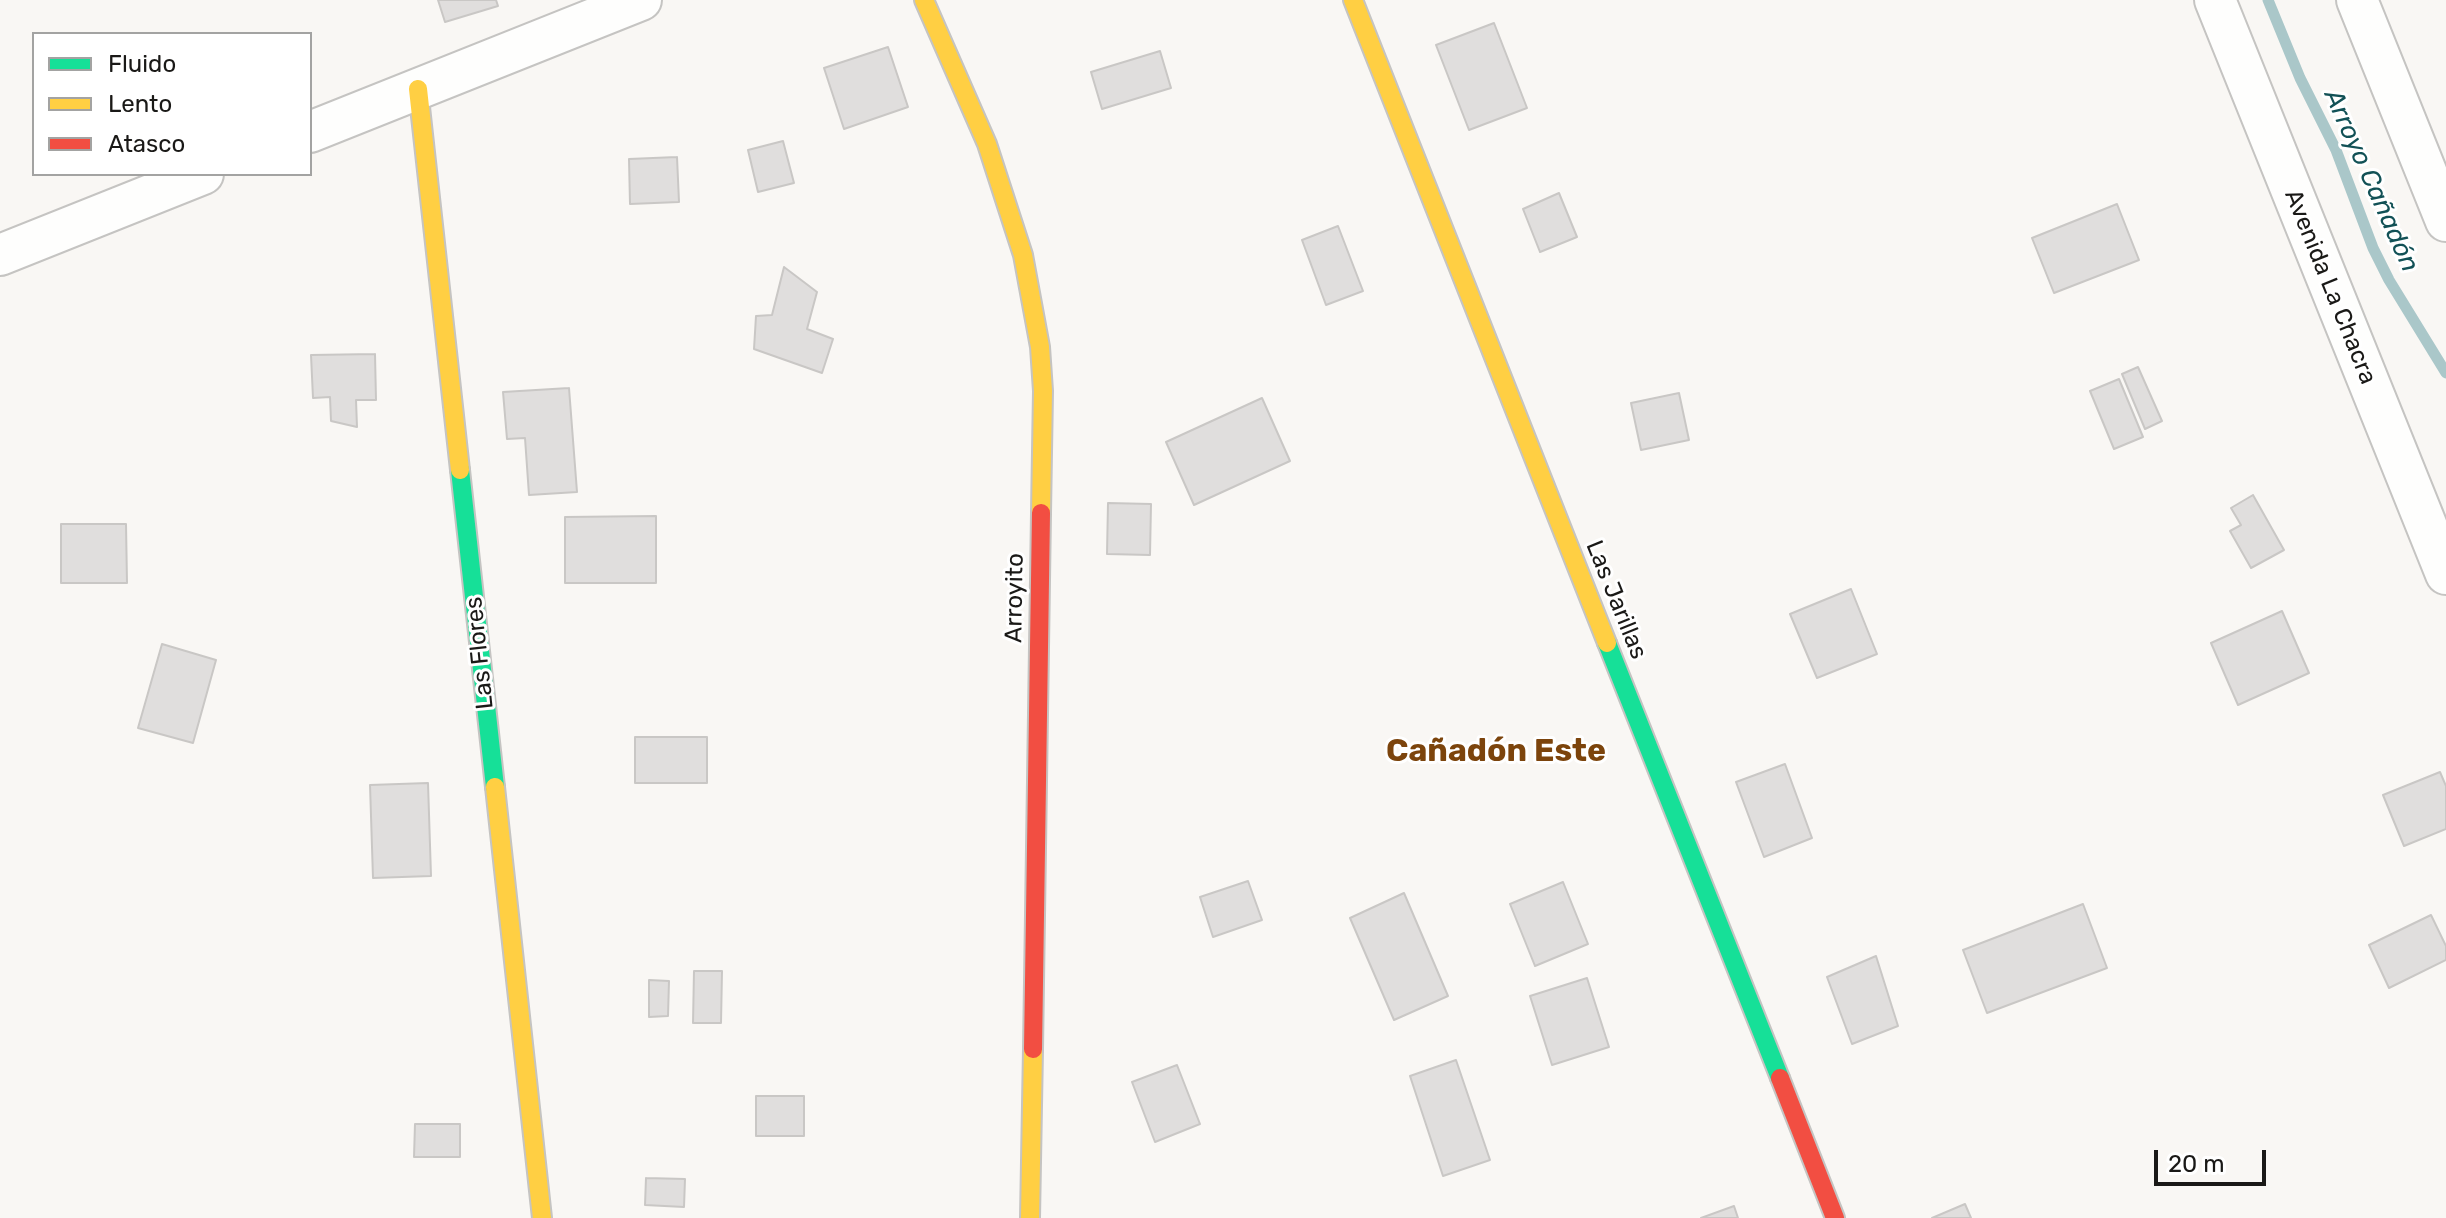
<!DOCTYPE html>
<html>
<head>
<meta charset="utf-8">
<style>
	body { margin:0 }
	#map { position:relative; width:2446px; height:1218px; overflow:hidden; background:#f9f7f4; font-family:Rubik,sans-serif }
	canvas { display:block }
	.legend { position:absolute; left:32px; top:32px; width:280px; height:144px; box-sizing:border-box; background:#fff; border:2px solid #a3a3a2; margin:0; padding:10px 14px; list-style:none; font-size:24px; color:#1a1917 }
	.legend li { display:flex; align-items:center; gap:16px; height:40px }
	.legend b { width:40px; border:2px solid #a3a3a2 }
	.scale { position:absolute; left:2154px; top:1150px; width:112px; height:36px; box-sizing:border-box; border:4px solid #1a1917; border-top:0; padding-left:10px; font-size:24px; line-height:28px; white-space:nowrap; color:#1a1917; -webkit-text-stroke:6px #fff; paint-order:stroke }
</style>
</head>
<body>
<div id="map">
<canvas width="2446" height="1218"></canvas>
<ul class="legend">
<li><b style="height:10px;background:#16e098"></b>Fluido</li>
<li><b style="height:10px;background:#ffcf43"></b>Lento</li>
<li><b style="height:10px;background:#f24e42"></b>Atasco</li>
</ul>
<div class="scale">20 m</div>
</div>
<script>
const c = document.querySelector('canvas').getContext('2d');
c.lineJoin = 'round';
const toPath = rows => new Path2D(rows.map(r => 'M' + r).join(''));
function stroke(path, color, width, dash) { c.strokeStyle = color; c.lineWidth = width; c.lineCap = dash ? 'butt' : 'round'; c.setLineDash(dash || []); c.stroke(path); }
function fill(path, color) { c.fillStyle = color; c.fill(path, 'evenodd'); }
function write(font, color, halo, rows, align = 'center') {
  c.font = font + ' Rubik,sans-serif'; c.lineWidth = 6; c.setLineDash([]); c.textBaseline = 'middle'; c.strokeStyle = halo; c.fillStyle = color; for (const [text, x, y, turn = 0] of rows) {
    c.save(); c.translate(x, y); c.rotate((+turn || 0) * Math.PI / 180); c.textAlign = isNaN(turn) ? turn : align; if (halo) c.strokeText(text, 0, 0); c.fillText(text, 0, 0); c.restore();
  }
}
stroke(toPath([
	[2268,0,2300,78,2336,150,2373,248,2389,280,2446,373]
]), '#aac7c9', 11);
const building = toPath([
	[438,0,496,0,498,6,445,22,438,0],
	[1494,23,1527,108,1469,130,1436,45,1494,23],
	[888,47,908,107,844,129,824,68,888,47],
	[1160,51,1171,88,1102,109,1091,72,1160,51],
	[783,141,794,183,758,192,748,150,783,141],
	[677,157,679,202,630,204,629,159,677,157],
	[1559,193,1577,237,1540,252,1523,209,1559,193],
	[2117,204,2139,260,2054,293,2032,238,2117,204],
	[1338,226,1363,291,1326,305,1302,240,1338,226],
	[784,267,817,292,807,329,833,339,822,373,754,349,756,316,772,315,784,267],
	[375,354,376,400,356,400,357,427,331,421,330,397,313,398,311,355,375,354],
	[2138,367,2162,421,2145,429,2122,374,2138,367],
	[2119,379,2143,437,2114,449,2090,391,2119,379],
	[569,388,577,492,529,495,525,438,507,439,503,392,569,388],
	[1679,393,1689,440,1641,450,1631,403,1679,393],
	[1262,398,1290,461,1194,505,1166,442,1262,398],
	[2253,495,2284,550,2251,568,2230,531,2241,525,2231,508,2253,495],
	[1108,503,1151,504,1150,555,1107,554,1108,503],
	[656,516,656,583,565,583,565,517,656,516],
	[61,524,126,524,127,583,61,583,61,524],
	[1851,589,1877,654,1817,678,1790,614,1851,589],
	[2282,611,2309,673,2238,705,2211,643,2282,611],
	[162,644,216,660,193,743,138,728,162,644],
	[635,737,707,737,707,783,635,783,635,737],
	[1785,764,1812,838,1764,857,1736,782,1785,764],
	[2440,772,2446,786,2446,829,2404,846,2383,795,2440,772],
	[428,783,431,876,373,878,370,785,428,783],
	[1248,881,1262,920,1213,937,1200,897,1248,881],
	[1563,882,1588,944,1535,966,1510,904,1563,882],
	[1404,893,1448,996,1394,1020,1350,918,1404,893],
	[2083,904,2107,968,1987,1013,1963,950,2083,904],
	[2431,915,2446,946,2446,960,2389,988,2369,945,2431,915],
	[1876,956,1898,1026,1852,1044,1827,977,1876,956],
	[694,971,722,971,721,1023,693,1023,694,971],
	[1587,978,1609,1047,1552,1065,1530,996,1587,978],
	[649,980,669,981,668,1016,649,1017,649,980],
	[1456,1060,1490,1160,1443,1176,1410,1076,1456,1060],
	[1177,1065,1200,1124,1155,1142,1132,1082,1177,1065],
	[756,1096,804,1096,804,1136,756,1136,756,1096],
	[415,1124,460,1124,460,1157,414,1157,415,1124],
	[646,1178,685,1179,684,1207,645,1205,646,1178],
	[1965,1204,1971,1218,1932,1218,1965,1204],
	[1734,1206,1738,1218,1701,1218,1734,1206]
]);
fill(building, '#e0dedd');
stroke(building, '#c9c7c5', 2);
const street = toPath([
	[2215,0,2446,574],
	[2357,0,2446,221],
	[310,132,641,0],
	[0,255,203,174]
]);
const fast = toPath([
	[460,470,495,787],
	[1607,643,1780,1078]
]);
const slow = toPath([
	[924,0,987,144,1023,255,1040,347,1043,391,1041,513],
	[1353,0,1607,643],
	[418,89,460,470],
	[495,787,542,1218],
	[1030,1218,1033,1049]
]);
const jam = toPath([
	[1033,1049,1041,513],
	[1780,1078,1835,1218]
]);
stroke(street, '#c5c4c2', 44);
stroke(fast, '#c5c4c2', 22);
stroke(slow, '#c5c4c2', 22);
stroke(jam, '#c5c4c2', 22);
stroke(street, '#fefefd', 40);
stroke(fast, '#16e098', 18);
stroke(slow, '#ffcf43', 18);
stroke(jam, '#f24e42', 18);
write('24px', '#1a1917', '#fff', [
	["Avenida La Chacra",2330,287,68],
	["Arroyito",1015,598,-89],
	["Las Jarillas",1616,600,68],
	["Las Flores",480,653,-96]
]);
write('italic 26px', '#125156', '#fff', [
	["Arroyo Cañadón",2371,181,66]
]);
write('bold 32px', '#7c440c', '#fff', [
	["Cañadón Este",1496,752]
]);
</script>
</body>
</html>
